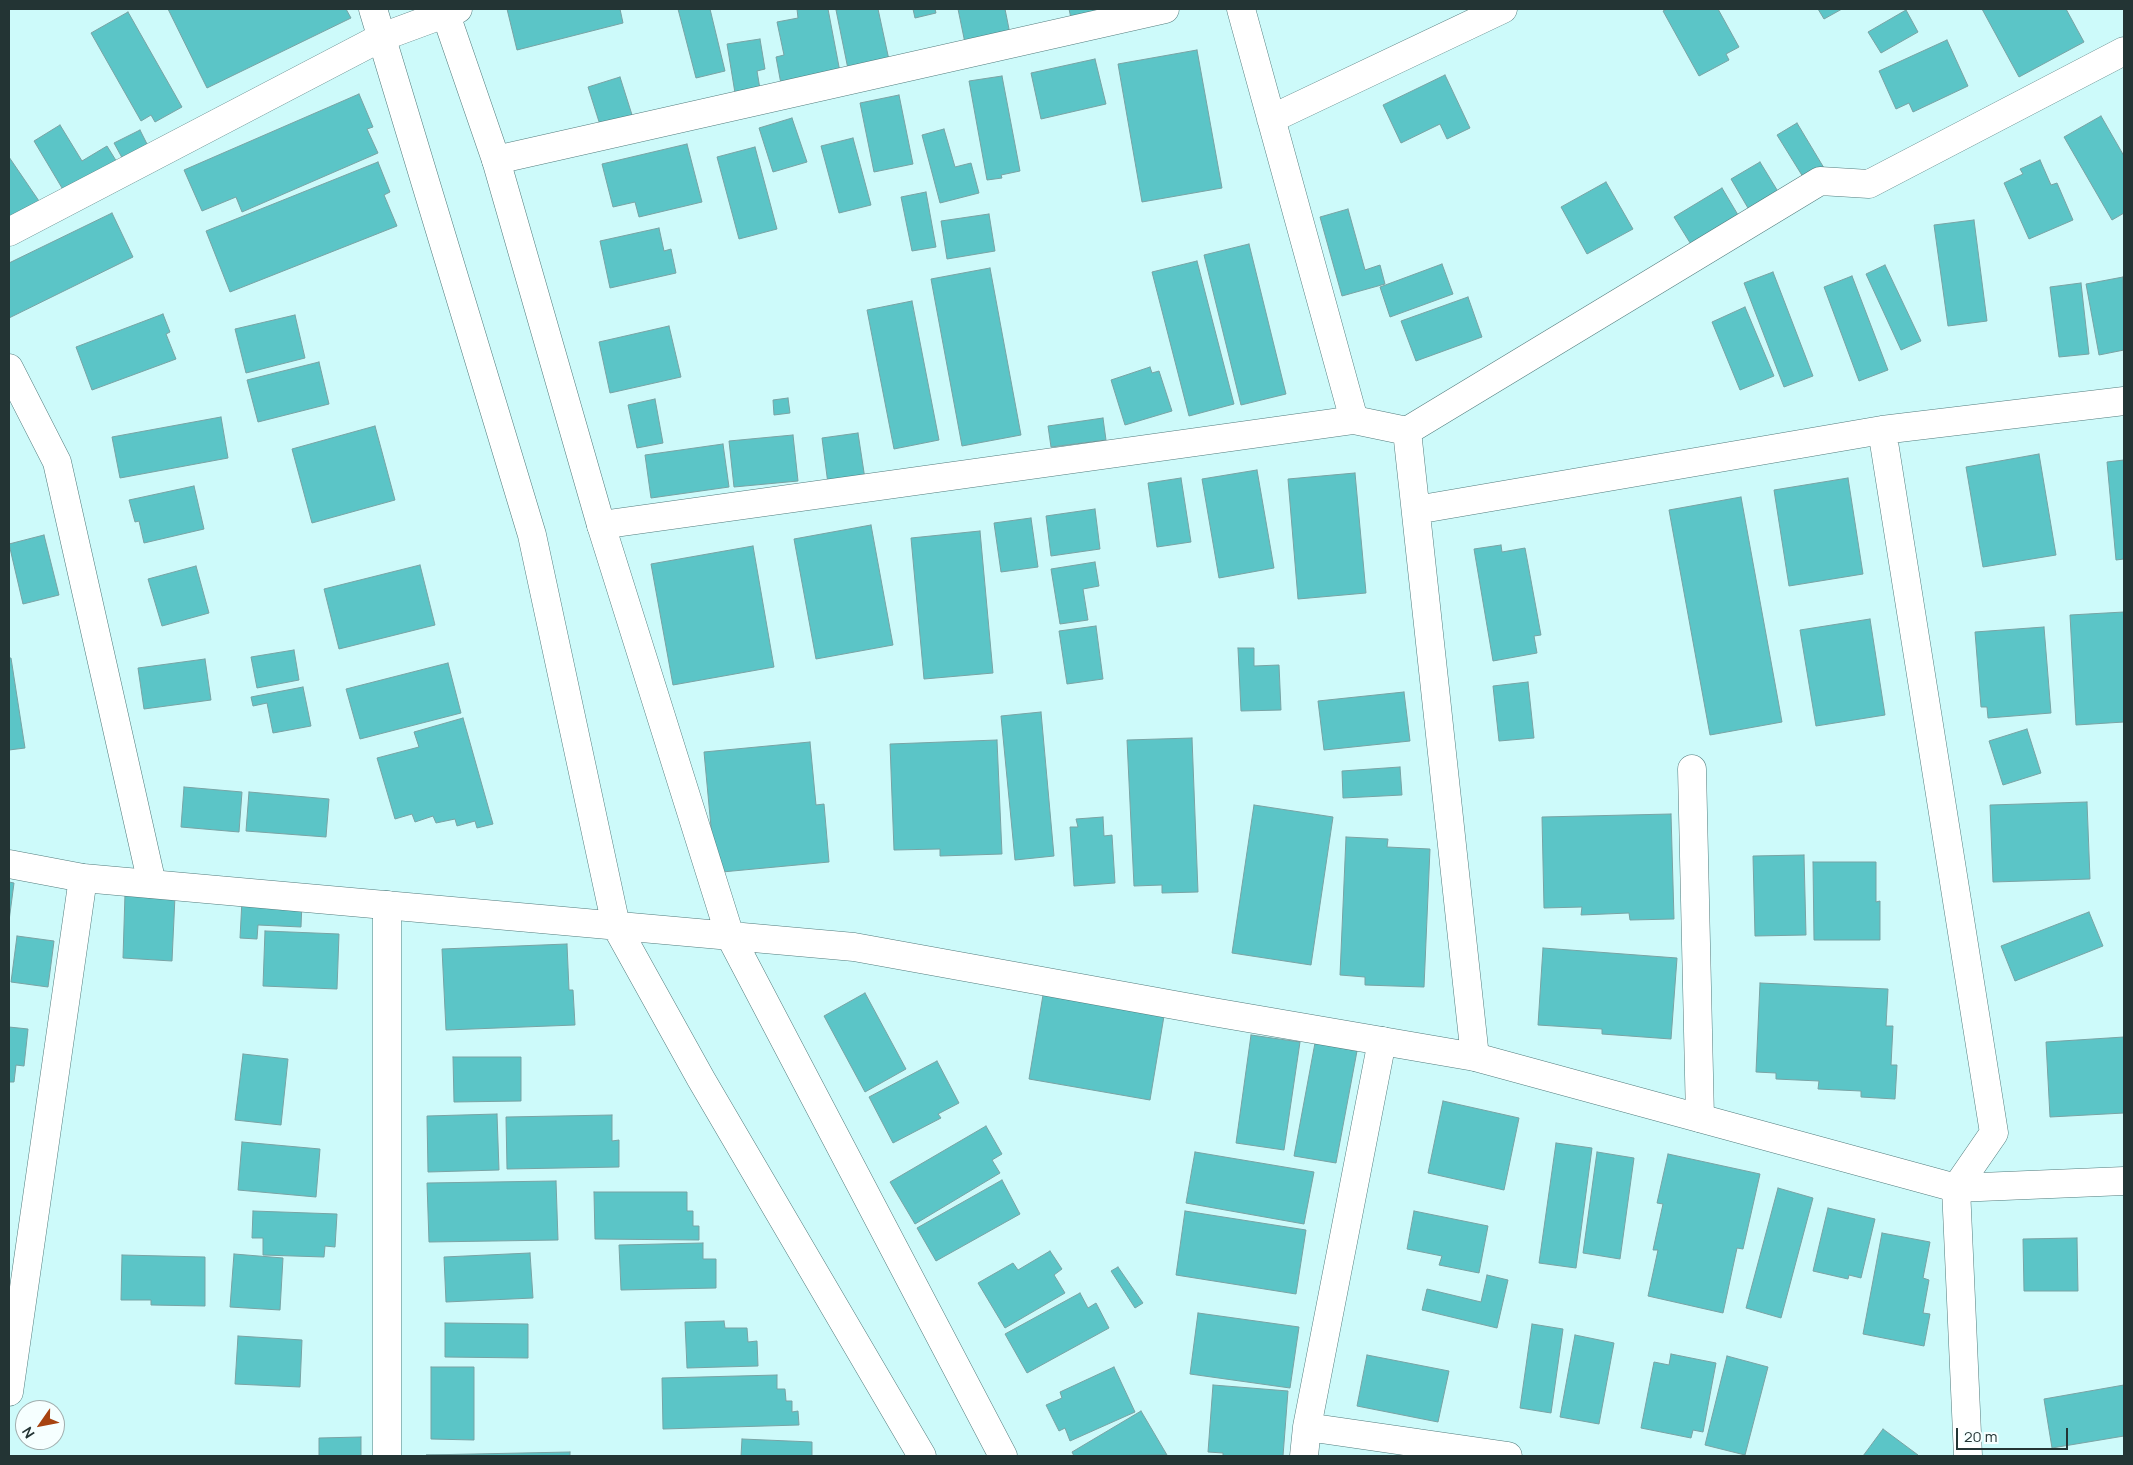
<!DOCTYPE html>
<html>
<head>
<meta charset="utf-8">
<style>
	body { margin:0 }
	#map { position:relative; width:2133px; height:1465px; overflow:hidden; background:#cdfafa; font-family:Manrope,sans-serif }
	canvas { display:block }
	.frame { position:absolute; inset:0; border:10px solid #233434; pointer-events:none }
	.north { position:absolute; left:15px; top:1400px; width:50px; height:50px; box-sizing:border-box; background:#f6ffff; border:1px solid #a2aeae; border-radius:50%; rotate:237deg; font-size:14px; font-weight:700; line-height:20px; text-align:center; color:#233434 }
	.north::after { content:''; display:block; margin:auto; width:18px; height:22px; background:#a74311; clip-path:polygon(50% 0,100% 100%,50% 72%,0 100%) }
	.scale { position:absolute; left:1956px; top:1428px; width:112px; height:22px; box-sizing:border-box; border:2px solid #233434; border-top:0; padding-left:6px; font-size:15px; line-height:18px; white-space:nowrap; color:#233434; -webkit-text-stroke:4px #f6ffff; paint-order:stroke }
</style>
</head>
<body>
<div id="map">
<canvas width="2133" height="1465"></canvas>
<div class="frame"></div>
<div class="north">N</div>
<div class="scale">20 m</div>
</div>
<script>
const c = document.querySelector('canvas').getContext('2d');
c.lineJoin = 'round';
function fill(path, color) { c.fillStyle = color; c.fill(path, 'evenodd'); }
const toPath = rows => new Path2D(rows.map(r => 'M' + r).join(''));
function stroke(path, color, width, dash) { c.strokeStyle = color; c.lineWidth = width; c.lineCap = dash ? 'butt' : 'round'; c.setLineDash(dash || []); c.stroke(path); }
const building = toPath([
	[168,9,346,9,351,18,207,88,168,9],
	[507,9,620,9,623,23,517,50,507,9],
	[678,9,710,9,725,71,696,78,678,9],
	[797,9,828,9,840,72,781,84,776,57,784,55,777,22,798,18,797,9],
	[841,9,878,9,889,60,848,69,836,10,841,9],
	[913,9,935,9,936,13,915,18,913,9],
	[958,9,1005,9,1010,34,965,43,958,9],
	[1069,9,1100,9,1102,17,1072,23,1069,9],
	[1667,9,1718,9,1739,47,1726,54,1729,60,1699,76,1663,11,1667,9],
	[1818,9,1842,9,1824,19,1818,9],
	[1982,9,2066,9,2084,42,2019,77,1982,9],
	[1906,10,1918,32,1881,53,1868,32,1906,10],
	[128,12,182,107,155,122,151,115,141,121,91,33,128,12],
	[760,39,765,69,757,71,760,89,735,93,727,44,760,39],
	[1947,40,1968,86,1913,112,1909,103,1896,109,1879,71,1947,40],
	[1197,50,1222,188,1142,202,1118,64,1197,50],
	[1095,59,1106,104,1041,119,1031,73,1095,59],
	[1445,75,1470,128,1447,139,1440,124,1401,143,1383,105,1445,75],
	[1002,76,1020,171,1001,175,1002,178,987,180,969,81,1002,76],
	[620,77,633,118,601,128,588,87,620,77],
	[359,94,373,127,367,129,378,153,242,212,236,197,202,211,184,170,359,94],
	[899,95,913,164,874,172,860,103,899,95],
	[2101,116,2124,156,2124,213,2112,220,2064,137,2101,116],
	[792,118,807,162,773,172,759,128,792,118],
	[1797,123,1827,173,1808,185,1777,135,1797,123],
	[60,125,82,161,107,146,120,167,68,198,34,141,60,125],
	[944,129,955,167,971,163,979,193,940,203,922,135,944,129],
	[140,130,151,152,126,165,114,143,140,130],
	[853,138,871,205,839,213,821,146,853,138],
	[687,144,702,202,639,217,635,202,613,207,602,164,687,144],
	[755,147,777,229,739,239,717,157,755,147],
	[9,157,39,201,9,220,9,157],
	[2040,160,2051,185,2057,183,2073,220,2029,239,2004,183,2023,174,2020,169,2040,160],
	[378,162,390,192,384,195,397,226,230,292,206,231,378,162],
	[1760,162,1785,203,1755,220,1731,179,1760,162],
	[1606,182,1633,229,1587,254,1561,207,1606,182],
	[1722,188,1744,225,1697,254,1674,217,1722,188],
	[926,192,936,247,912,251,901,197,926,192],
	[1348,209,1365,270,1380,265,1385,284,1342,296,1320,217,1348,209],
	[112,213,133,257,9,318,9,263,112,213],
	[989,214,995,251,947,259,941,221,989,214],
	[1974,220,1987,321,1948,326,1934,225,1974,220],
	[659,228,664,251,671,249,676,273,610,288,600,241,659,228],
	[1249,244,1286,394,1241,405,1204,255,1249,244],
	[1197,261,1234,404,1189,416,1152,272,1197,261],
	[1442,264,1453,294,1390,317,1380,287,1442,264],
	[1885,265,1921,341,1901,350,1866,274,1885,265],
	[990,268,1021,435,962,446,931,279,990,268],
	[1773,272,1813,376,1784,387,1744,283,1773,272],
	[1852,276,1888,370,1859,381,1824,287,1852,276],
	[2123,277,2124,350,2099,355,2086,284,2123,277],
	[2081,283,2089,354,2059,357,2050,287,2081,283],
	[1468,297,1482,337,1416,361,1401,321,1468,297],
	[912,301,939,440,894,449,867,310,912,301],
	[1745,307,1774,376,1740,390,1712,322,1745,307],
	[163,314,170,332,166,334,176,359,92,390,76,347,163,314],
	[295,315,305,358,246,373,235,329,295,315],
	[669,326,681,377,610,393,599,342,669,326],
	[319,362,329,404,258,422,247,380,319,362],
	[1150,367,1152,373,1159,371,1172,411,1125,425,1111,380,1150,367],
	[788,398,790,413,774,415,773,400,788,398],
	[655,399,663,443,637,448,628,405,655,399],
	[221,417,228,458,120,478,112,437,221,417],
	[1103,418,1106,440,1051,447,1048,426,1103,418],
	[375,426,395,500,312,523,292,449,375,426],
	[858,433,865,479,828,484,822,438,858,433],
	[793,435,798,481,734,487,729,441,793,435],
	[723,444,729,487,651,498,645,455,723,444],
	[2039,454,2056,555,1983,567,1966,467,2039,454],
	[2124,460,2124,559,2116,560,2107,462,2124,460],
	[1257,470,1274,568,1219,578,1202,479,1257,470],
	[1355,473,1366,593,1298,599,1288,479,1355,473],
	[1181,478,1191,542,1157,547,1148,483,1181,478],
	[1848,478,1863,574,1789,586,1774,490,1848,478],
	[194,486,204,529,144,543,139,521,135,522,129,500,194,486],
	[1741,497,1782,722,1710,735,1669,510,1741,497],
	[1095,509,1100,549,1051,556,1046,516,1095,509],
	[1031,518,1038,567,1001,572,994,523,1031,518],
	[871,525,893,645,816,659,794,539,871,525],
	[980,531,993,673,924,679,911,538,980,531],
	[44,535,59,595,23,604,9,544,44,535],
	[1501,545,1502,552,1525,548,1541,635,1534,636,1537,653,1493,661,1474,549,1501,545],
	[753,546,774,667,673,685,651,564,753,546],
	[1095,562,1099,586,1083,589,1088,620,1060,624,1051,569,1095,562],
	[420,565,435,625,339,649,324,589,420,565],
	[196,566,209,613,162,626,148,579,196,566],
	[2124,612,2124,722,2076,725,2070,615,2124,612],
	[1870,619,1885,715,1816,726,1800,630,1870,619],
	[1096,626,1103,679,1067,684,1059,631,1096,626],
	[2044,627,2051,713,1988,718,1987,707,1981,707,1975,632,2044,627],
	[1238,648,1254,648,1254,666,1279,665,1281,710,1241,711,1238,648],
	[294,650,299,680,257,688,251,657,294,650],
	[9,658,11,658,25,748,9,750,9,658],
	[205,659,211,700,144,709,138,668,205,659],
	[448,663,461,713,360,739,346,689,448,663],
	[1528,682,1534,738,1499,741,1493,686,1528,682],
	[303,687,311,726,273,733,267,703,253,706,251,697,303,687],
	[1404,692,1410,741,1324,750,1318,701,1404,692],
	[1041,712,1054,856,1015,860,1001,716,1041,712],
	[463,718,493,824,477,828,475,821,457,826,455,819,436,823,433,816,415,822,412,814,395,819,377,758,419,747,414,732,463,718],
	[2027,729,2041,773,2003,785,1989,741,2027,729],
	[1192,738,1198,892,1162,893,1162,885,1134,886,1127,740,1192,738],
	[997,740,1002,854,940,856,940,849,894,850,890,744,997,740],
	[810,742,816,805,824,804,829,862,722,872,720,858,714,859,704,752,810,742],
	[1400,767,1402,795,1343,798,1342,771,1400,767],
	[184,787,242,792,239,832,181,827,184,787],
	[249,792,329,799,326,837,246,831,249,792],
	[2087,802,2090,879,1993,882,1990,805,2087,802],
	[1254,805,1333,817,1311,965,1232,953,1254,805],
	[1671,814,1674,919,1630,920,1629,913,1581,915,1582,907,1544,908,1542,817,1671,814],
	[1103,817,1104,836,1112,835,1115,883,1074,886,1070,827,1078,827,1076,819,1103,817],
	[1346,837,1388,839,1387,847,1430,849,1424,987,1365,985,1365,977,1340,975,1346,837],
	[1804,855,1806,935,1755,936,1753,856,1804,855],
	[1813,862,1876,862,1876,902,1880,901,1880,940,1814,940,1813,862],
	[9,882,14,883,9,921,9,882],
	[125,894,175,896,172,961,123,958,125,894],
	[242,900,302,902,301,927,258,925,257,939,240,938,242,900],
	[2089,912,2103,946,2015,981,2001,946,2089,912],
	[265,931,339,934,337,989,263,986,265,931],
	[17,936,54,941,48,987,11,982,17,936],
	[567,944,569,990,573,990,575,1025,446,1030,442,949,567,944],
	[1543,948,1677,958,1671,1039,1602,1034,1602,1029,1538,1025,1543,948],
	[1760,983,1888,989,1886,1026,1893,1026,1891,1065,1897,1065,1895,1099,1861,1097,1861,1091,1818,1089,1819,1081,1776,1079,1776,1073,1756,1072,1760,983],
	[865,993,906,1069,865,1092,824,1016,865,993],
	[1043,995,1164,1016,1150,1100,1029,1079,1043,995],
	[9,1027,28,1029,24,1066,16,1065,14,1082,9,1082,9,1027],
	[1251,1035,1300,1042,1284,1150,1236,1143,1251,1035],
	[2124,1037,2124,1113,2050,1117,2046,1042,2124,1037],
	[1315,1043,1357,1051,1336,1163,1294,1156,1315,1043],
	[243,1054,288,1059,281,1125,235,1120,243,1054],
	[453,1057,521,1057,521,1101,454,1102,453,1057],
	[937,1061,959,1103,938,1114,941,1118,893,1143,869,1097,937,1061],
	[1443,1101,1519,1118,1504,1190,1428,1173,1443,1101],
	[497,1114,499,1170,428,1172,427,1116,497,1114],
	[612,1115,612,1141,619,1140,619,1167,507,1169,506,1117,612,1115],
	[986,1126,1002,1154,992,1160,1000,1173,915,1224,890,1182,986,1126],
	[242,1142,320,1149,316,1197,238,1190,242,1142],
	[1556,1143,1592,1148,1576,1268,1539,1263,1556,1143],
	[1195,1152,1314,1172,1304,1224,1186,1203,1195,1152],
	[1597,1152,1634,1158,1620,1259,1583,1253,1597,1152],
	[1668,1154,1760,1174,1743,1249,1737,1248,1723,1313,1648,1296,1658,1250,1653,1250,1663,1204,1657,1203,1668,1154],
	[1002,1180,1020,1214,936,1261,917,1228,1002,1180],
	[556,1181,558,1240,429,1242,427,1183,556,1181],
	[1778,1188,1813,1198,1781,1318,1746,1308,1778,1188],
	[594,1192,687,1192,687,1211,693,1211,693,1226,699,1226,699,1240,595,1239,594,1192],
	[1828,1208,1875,1219,1861,1278,1849,1275,1848,1279,1813,1271,1828,1208],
	[253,1211,337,1214,335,1247,325,1246,324,1257,263,1255,263,1238,252,1238,253,1211],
	[1185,1211,1306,1230,1296,1294,1176,1275,1185,1211],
	[1414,1211,1488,1226,1479,1273,1439,1265,1442,1256,1407,1249,1414,1211],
	[1882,1233,1930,1242,1923,1278,1929,1280,1923,1313,1930,1314,1924,1346,1863,1334,1882,1233],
	[2077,1238,2078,1291,2024,1291,2023,1239,2077,1238],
	[703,1243,703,1259,716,1259,716,1288,621,1290,619,1245,703,1243],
	[1050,1251,1062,1269,1054,1275,1065,1293,1005,1328,978,1283,1013,1263,1018,1270,1050,1251],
	[530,1253,533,1298,446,1302,444,1257,530,1253],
	[234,1254,283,1258,280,1310,230,1307,234,1254],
	[122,1255,205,1257,205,1306,151,1305,151,1300,121,1300,122,1255],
	[1118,1267,1143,1303,1135,1308,1111,1271,1118,1267],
	[1487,1275,1508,1280,1497,1328,1422,1310,1427,1289,1481,1302,1487,1275],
	[1080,1293,1088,1308,1096,1303,1109,1328,1027,1373,1005,1334,1080,1293],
	[1198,1313,1299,1327,1290,1388,1190,1374,1198,1313],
	[724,1321,725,1328,747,1328,748,1342,757,1341,758,1366,687,1368,685,1322,724,1321],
	[445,1323,528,1324,528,1358,445,1357,445,1323],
	[1532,1324,1563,1329,1551,1413,1520,1408,1532,1324],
	[1575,1335,1614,1343,1599,1424,1560,1417,1575,1335],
	[238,1336,302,1340,300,1387,235,1384,238,1336],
	[1671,1354,1716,1363,1703,1432,1693,1430,1691,1438,1641,1428,1654,1362,1669,1365,1671,1354],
	[1367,1355,1449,1371,1438,1422,1357,1406,1367,1355],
	[1727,1356,1768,1367,1745,1455,1705,1445,1727,1356],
	[431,1367,474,1367,474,1440,431,1439,431,1367],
	[1114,1367,1135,1412,1070,1441,1065,1428,1059,1431,1046,1405,1062,1398,1060,1392,1114,1367],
	[777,1375,777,1389,785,1389,786,1401,792,1401,792,1412,798,1411,799,1425,663,1429,662,1378,777,1375],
	[1213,1385,1288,1391,1283,1456,1223,1456,1223,1453,1208,1452,1213,1385],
	[2124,1385,2124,1436,2052,1448,2044,1399,2124,1385],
	[1141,1411,1167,1455,1074,1456,1072,1452,1141,1411],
	[1883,1429,1918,1455,1916,1456,1863,1456,1883,1429],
	[361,1437,361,1456,319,1456,319,1438,361,1437],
	[742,1439,812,1442,812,1456,741,1456,742,1439],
	[570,1452,570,1456,426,1455,570,1452]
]);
fill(building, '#5bc5c7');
stroke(building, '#79a3a4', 1);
const minor = toPath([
	[1241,9,1354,420],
	[1271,119,1503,9],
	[496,160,1165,9],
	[9,232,382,37,458,9],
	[9,368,57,462,152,884],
	[1882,430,1994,1133,1956,1188,1968,1456],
	[1407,431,1475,1057],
	[1416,510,1882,430,2124,401],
	[601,525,1354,420,1407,431,1820,181,1869,184,2124,51],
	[1692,769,1700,1118],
	[9,1392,83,878],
	[1307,1427,1508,1456],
	[387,1456,387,905],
	[1304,1456,1307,1427,1382,1041]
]);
const tertiary = toPath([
	[373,9,532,535,616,926,701,1079,922,1456],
	[444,9,496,160,601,525,730,936,1003,1456],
	[9,864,83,878,854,947,1213,1012,1475,1057,1956,1188,2124,1181]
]);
stroke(minor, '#537c7d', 29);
stroke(tertiary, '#537c7d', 29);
stroke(minor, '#fff', 28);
stroke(tertiary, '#fff', 28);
</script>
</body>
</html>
